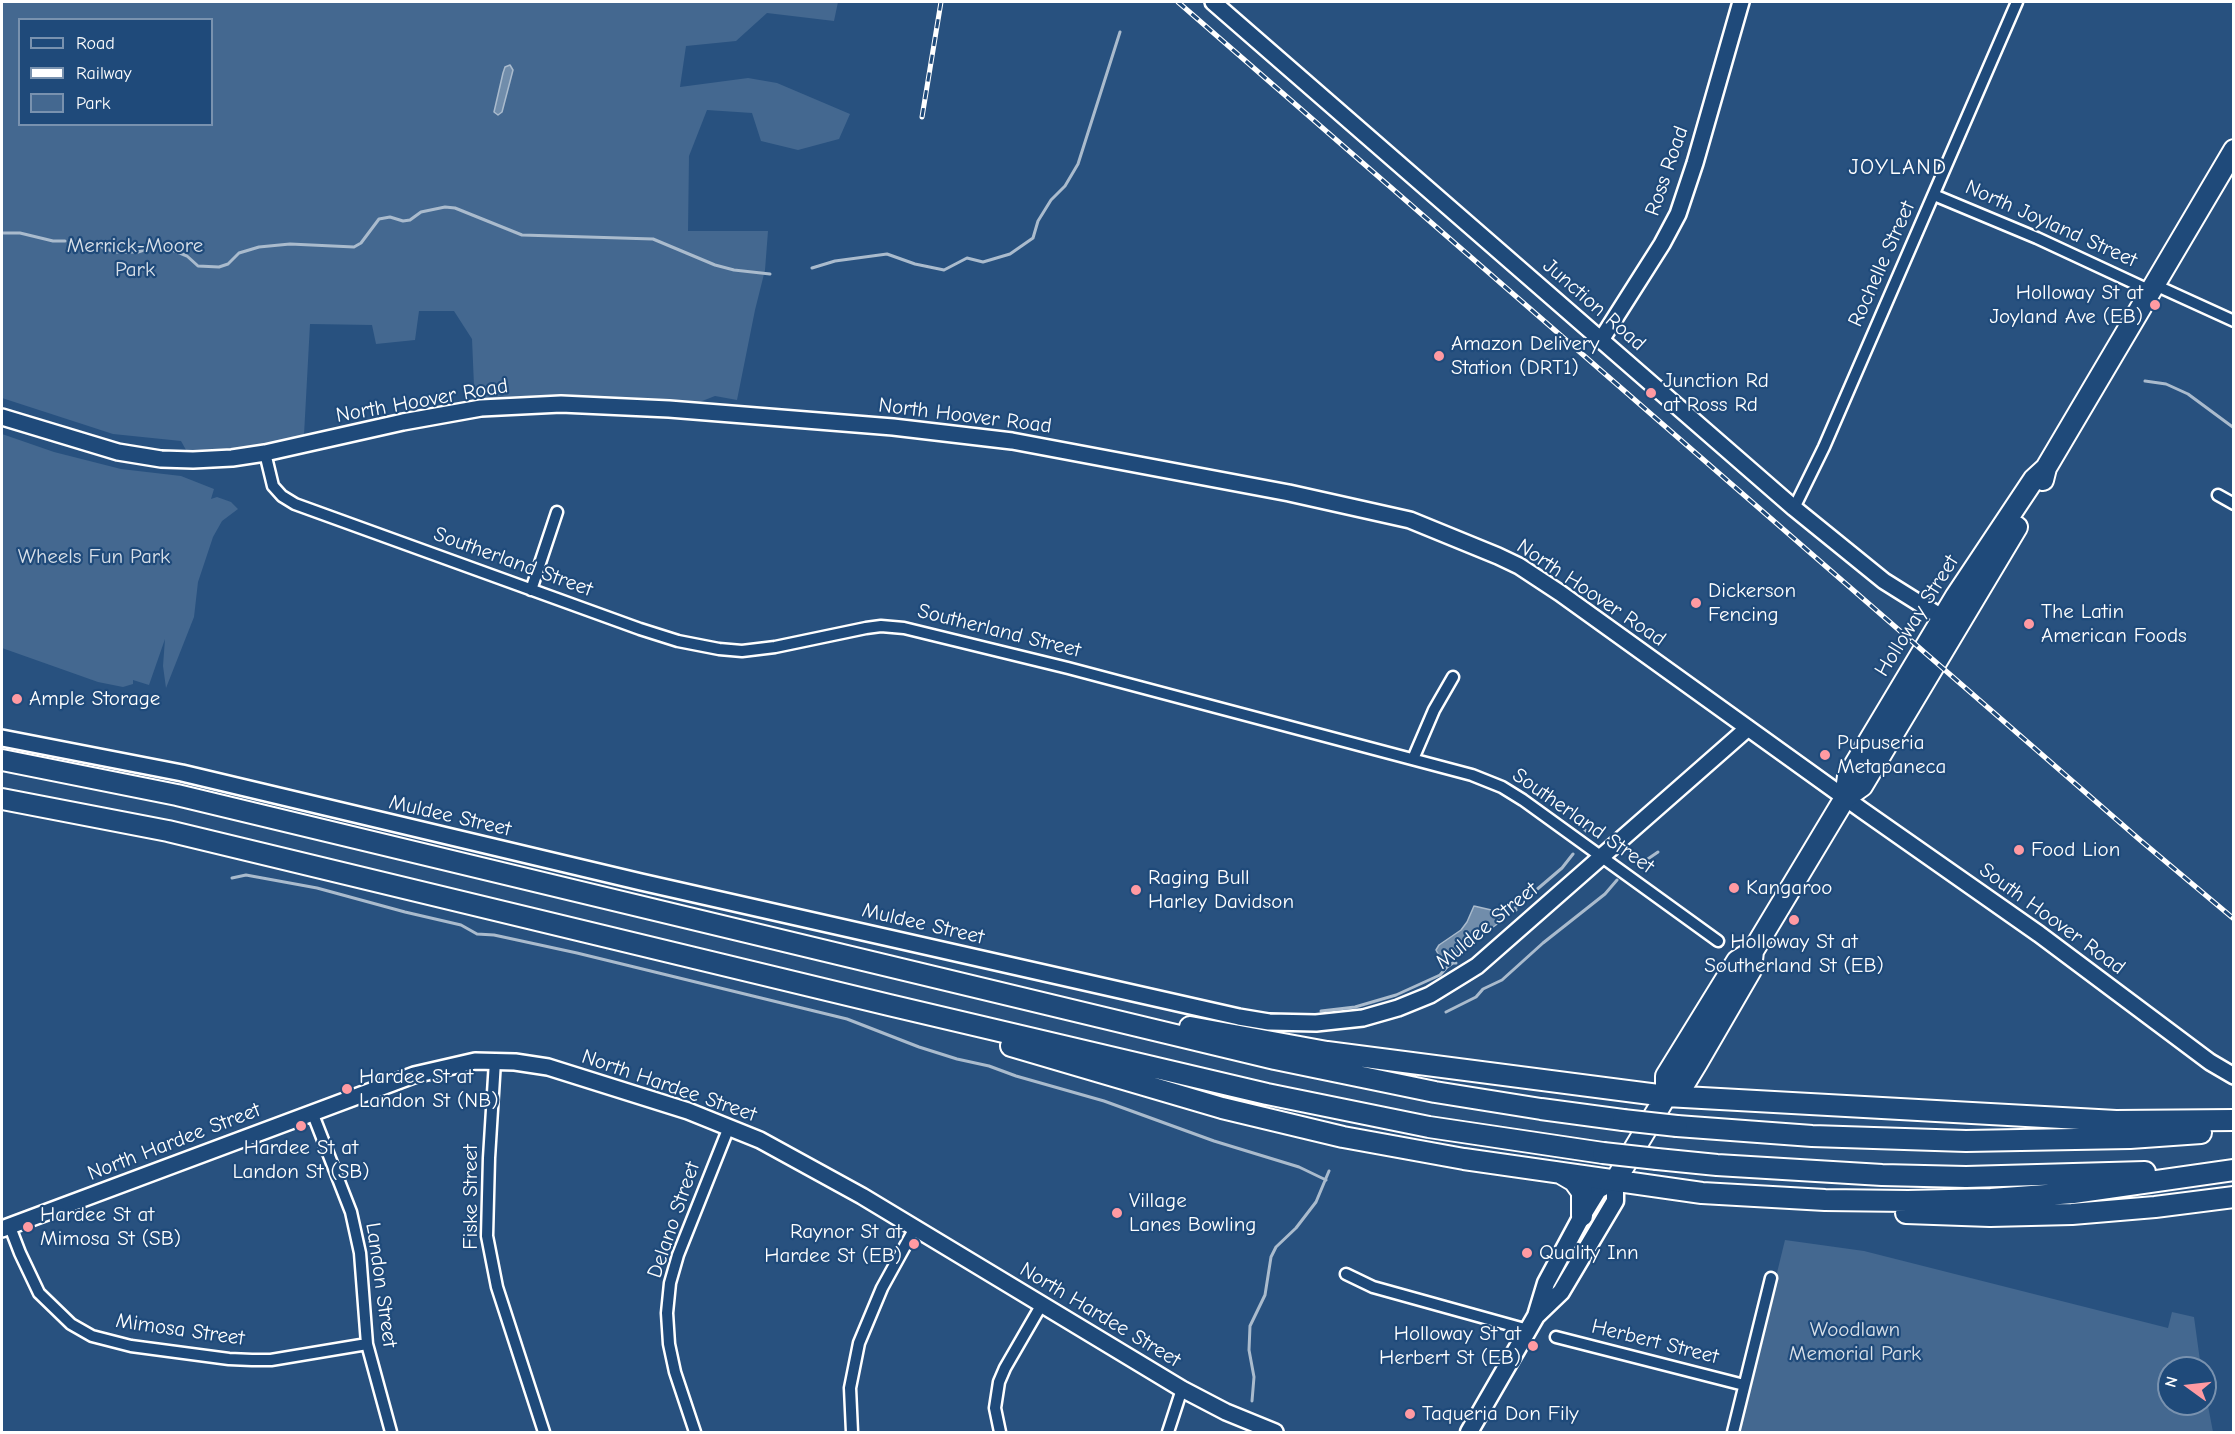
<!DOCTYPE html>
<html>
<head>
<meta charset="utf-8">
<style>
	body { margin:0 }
	#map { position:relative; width:2235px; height:1434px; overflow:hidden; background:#28517f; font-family:"Comic Neue",sans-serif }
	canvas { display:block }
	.frame { position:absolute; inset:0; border:3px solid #fff; pointer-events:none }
	.legend { position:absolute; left:18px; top:18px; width:195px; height:108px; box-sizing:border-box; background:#1f4a7a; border:2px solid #7992af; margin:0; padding:8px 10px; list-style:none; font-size:18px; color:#fff }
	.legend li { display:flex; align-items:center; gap:12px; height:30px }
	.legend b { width:30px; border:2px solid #7992af }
	.north { position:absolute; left:2157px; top:1356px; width:60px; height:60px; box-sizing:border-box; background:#1f4a7a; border:2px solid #7992af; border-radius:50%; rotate:285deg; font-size:16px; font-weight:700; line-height:24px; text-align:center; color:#fff }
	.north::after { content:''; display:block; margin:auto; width:21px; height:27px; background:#ff9aa2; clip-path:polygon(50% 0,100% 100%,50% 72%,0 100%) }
</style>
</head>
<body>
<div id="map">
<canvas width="2235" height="1434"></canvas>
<div class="frame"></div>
<ul class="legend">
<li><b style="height:8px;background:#1f4a7a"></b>Road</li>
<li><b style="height:8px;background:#fff"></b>Railway</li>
<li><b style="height:16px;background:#446890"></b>Park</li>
</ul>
<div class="north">N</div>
</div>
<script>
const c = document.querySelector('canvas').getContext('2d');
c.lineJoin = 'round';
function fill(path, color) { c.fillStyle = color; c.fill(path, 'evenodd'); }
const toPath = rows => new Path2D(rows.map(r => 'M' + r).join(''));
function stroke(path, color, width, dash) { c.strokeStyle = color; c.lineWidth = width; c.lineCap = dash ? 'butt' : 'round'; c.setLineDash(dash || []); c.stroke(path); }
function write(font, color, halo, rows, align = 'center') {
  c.font = font + ' "Comic Neue",sans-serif'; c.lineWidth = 4.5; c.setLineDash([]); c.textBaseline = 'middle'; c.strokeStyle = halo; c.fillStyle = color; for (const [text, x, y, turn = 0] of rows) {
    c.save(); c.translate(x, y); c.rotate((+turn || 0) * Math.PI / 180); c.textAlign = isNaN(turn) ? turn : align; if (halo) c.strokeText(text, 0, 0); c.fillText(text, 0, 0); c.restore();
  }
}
fill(toPath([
	[2,2,838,2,834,21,767,13,736,41,686,46,680,87,748,78,777,83,850,114,839,139,798,150,761,141,752,113,707,110,689,156,688,231,768,231,765,270,755,310,737,400,715,396,697,403,513,398,481,402,474,386,472,339,454,311,419,311,415,340,376,344,372,325,310,324,304,435,262,447,235,452,186,450,181,441,113,434,2,398],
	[20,20,212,20,212,124,20,124],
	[2,434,54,452,121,469,181,476,214,489,211,499,217,497,231,502,238,509,222,521,213,537,198,582,194,617,166,688,163,666,165,639,149,685,133,680,133,684,123,687,98,682,2,648],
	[1785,1240,1864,1251,2168,1328,2172,1312,2194,1317,2201,1368,2169,1368,2169,1404,2205,1404,2205,1390,2213,1432,1738,1432]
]), '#446890');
const water = toPath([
	[510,65,513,70,502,112,498,115,494,112,503,73,505,67,510,65],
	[1474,906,1500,912,1504,919,1447,961,1441,959,1436,950,1439,945,1461,930,1467,922,1474,906]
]);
fill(water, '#718dab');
stroke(water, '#aabbcd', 1.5);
stroke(toPath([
	[2,233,20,233,53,241,65,241],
	[100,244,103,248,116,252,138,252,153,247,165,247,187,256,198,266,219,267,228,264,239,253,259,247,290,244,354,247,361,243,379,219,390,217,403,221,410,220,421,212,445,207,455,208,522,235,653,239,715,265,734,270,770,274],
	[812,268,835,261,887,254,915,264,944,270,967,258,983,262,1010,254,1033,238,1038,221,1051,200,1065,186,1078,164,1120,32],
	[2145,381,2166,384,2188,394,2234,428],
	[1579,824,1586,831],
	[1639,865,1658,852],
	[232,878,246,875,317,888,405,912,461,925,477,934,494,935,577,953,847,1019,919,1047,957,1059,989,1066,1016,1076,1104,1101,1214,1141,1299,1167,1326,1180],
	[1516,910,1514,909,1562,868,1573,854],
	[1501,914,1514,909],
	[1321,1011,1355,1007,1396,995,1440,975,1447,967,1453,963,1456,963],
	[1446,1012,1476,997,1483,989,1502,980,1543,943,1605,894,1617,880],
	[1252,1401,1254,1377,1249,1350,1250,1326,1265,1295,1271,1257,1276,1247,1296,1228,1316,1202,1329,1171]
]), '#aabbcd', 3);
const street = toPath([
	[1934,195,2037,238,2151,291],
	[2155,285,2234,321],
	[265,453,273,486,282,496,295,504,640,629,678,641,719,649,742,651,775,647,866,628,881,626,904,628,1068,668,1472,775,1502,787,1523,800,1718,941],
	[2218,495,2234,504],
	[1794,508,1824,447,2017,2],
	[531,590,557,512],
	[1413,759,1434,710,1453,677],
	[495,1061,489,1158,487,1236,497,1287,544,1432],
	[312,1112,351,1212,360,1253,367,1344,391,1432],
	[10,1227,20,1253,39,1293,71,1324,92,1336,131,1346,229,1359,252,1360,271,1360,367,1344],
	[1346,1274,1373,1287,1528,1330],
	[1556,1337,1744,1385],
	[695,1432,675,1372,669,1344,667,1313,670,1283,678,1255,729,1127],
	[852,1432,850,1388,859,1343,882,1288,915,1228],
	[1000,1432,995,1408,999,1382,1005,1368,1042,1304],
	[1168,1432,1182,1389],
	[1733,1432,1771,1278]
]);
const secondary = toPath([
	[1213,2,1794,508,1884,581,1951,623],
	[1601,340,1662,244,1678,214,1695,163,1741,2],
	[2,417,118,452,161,459,193,460,232,458,265,453,403,422,481,408,561,404,669,409,893,427,1012,441,1289,493,1410,520,1498,556,1519,566,1560,593,1862,810,2039,934,2210,1062,2234,1076],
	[2,738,182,773,641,882,1239,1017,1269,1022,1316,1023,1363,1018,1398,1008,1430,995,1477,966,1748,728],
	[2,1229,414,1075,475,1061,515,1062,548,1067,688,1111,760,1140,862,1196,1182,1389,1226,1412,1275,1432]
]);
const primary = toPath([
	[1469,1432,1536,1316,1546,1283,1582,1216,1598,1190,1615,1181,1615,1201,1561,1292,1536,1316]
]);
const highway = toPath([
	[2043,480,2046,468,2234,150],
	[2,760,177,795,1275,1059,1435,1092,1541,1109,1623,1120],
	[1845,798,1862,786,2017,527],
	[2,799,168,831,889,1005,1267,1094,1429,1127,1603,1153],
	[1190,1027,1327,1052,1666,1096,2116,1121,2234,1120],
	[1011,1046,1222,1108,1343,1137,1464,1159,1702,1193,1825,1200,1908,1201,1991,1199,2073,1193,2234,1170],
	[1666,1096,1666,1076,1737,961,1753,951],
	[1677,1126,1812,1136,1966,1141,2130,1138,2201,1133],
	[1657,1159,1717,1165,1882,1175,1966,1177,2145,1172],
	[1562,1174,1574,1181,1582,1192,1582,1216],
	[1615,1181,1666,1096,1683,1086,1697,1063,1751,970,1753,951,1845,798,1848,776,1956,596,2034,479,2046,468],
	[1906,1213,1990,1216,2072,1214,2155,1207,2234,1197]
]);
stroke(street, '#fff', 15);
stroke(secondary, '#fff', 20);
stroke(primary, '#fff', 21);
stroke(highway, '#fff', 24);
stroke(street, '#1f4a7a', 10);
stroke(secondary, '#1f4a7a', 15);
stroke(primary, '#1f4a7a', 16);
stroke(highway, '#1f4a7a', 20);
const rail = toPath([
	[1178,2,2140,840,2234,919],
	[922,117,941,2]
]);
stroke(rail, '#fff', 5);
stroke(rail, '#1f4a7a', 3, [9]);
const highwayBridge = toPath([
	[1623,1120,1677,1126],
	[1603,1153,1657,1159]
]);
stroke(highwayBridge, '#fff', 24, []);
stroke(highwayBridge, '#1f4a7a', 20);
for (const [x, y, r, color] of [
	[2155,305,6,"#ff9aa2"],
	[1439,356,6,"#ff9aa2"],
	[1651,393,6,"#ff9aa2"],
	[1696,603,6,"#ff9aa2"],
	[2029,624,6,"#ff9aa2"],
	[17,699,6,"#ff9aa2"],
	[1825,755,6,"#ff9aa2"],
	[2019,850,6,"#ff9aa2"],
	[1734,888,6,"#ff9aa2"],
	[1136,890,6,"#ff9aa2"],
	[1794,920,6,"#ff9aa2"],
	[347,1089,6,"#ff9aa2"],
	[301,1126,6,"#ff9aa2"],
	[1117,1213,6,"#ff9aa2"],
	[28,1227,6,"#ff9aa2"],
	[914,1244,6,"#ff9aa2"],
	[1527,1253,6,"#ff9aa2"],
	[1533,1346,6,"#ff9aa2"],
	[1410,1414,6,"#ff9aa2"]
]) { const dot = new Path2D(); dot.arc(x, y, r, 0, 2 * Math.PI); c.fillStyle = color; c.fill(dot); stroke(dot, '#1f4a7a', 2); }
write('21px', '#fff', '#1f4a7a', [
	["Ross Road",1667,171,-71],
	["North Joyland Street",2051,224,24],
	["Rochelle Street",1882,264,-66],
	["Junction Road",1594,305,41],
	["North Hoover Road",422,401,-10],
	["North Hoover Road",965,416,7],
	["Southerland Street",513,562,20],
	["North Hoover Road",1591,593,34],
	["Holloway Street",1917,616,-58],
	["Southerland Street",999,631,14],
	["Muldee Street",450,816,13],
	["Southerland Street",1583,821,35],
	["South Hoover Road",2052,919,36],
	["Muldee Street",923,924,13],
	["Muldee Street",1487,926,-39],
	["North Hardee Street",669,1086,19],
	["North Hardee Street",174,1142,-21],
	["Fiske Street",471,1197,-90],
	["Delano Street",674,1220,-71],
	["Landon Street",381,1285,82],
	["North Hardee Street",1100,1315,31],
	["Mimosa Street",180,1330,8],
	["Herbert Street",1655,1342,14]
]);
write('21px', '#dae1e9', '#1f4a7a', [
	["Merrick-Moore",135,246],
	["Park",135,270],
	["Wheels Fun Park",94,557],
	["Woodlawn",1855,1330],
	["Memorial Park",1855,1354]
]);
write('21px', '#fff', '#1f4a7a', [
	["Holloway St at",2143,293,"right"],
	["Joyland Ave (EB)",2143,317,"right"],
	["Amazon Delivery",1451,344],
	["Station (DRT1)",1451,368],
	["Junction Rd",1663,381],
	["at Ross Rd",1663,405],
	["Dickerson",1708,591],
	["Fencing",1708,615],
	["The Latin",2041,612],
	["American Foods",2041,636],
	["Ample Storage",29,699],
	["Pupuseria",1837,743],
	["Metapaneca",1837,767],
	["Food Lion",2031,850],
	["Raging Bull",1148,878],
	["Harley Davidson",1148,902],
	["Kangaroo",1746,888],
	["Holloway St at",1794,942,"center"],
	["Southerland St (EB)",1794,966,"center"],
	["Hardee St at",359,1077],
	["Landon St (NB)",359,1101],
	["Hardee St at",301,1148,"center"],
	["Landon St (SB)",301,1172,"center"],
	["Village",1129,1201],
	["Lanes Bowling",1129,1225],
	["Hardee St at",40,1215],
	["Mimosa St (SB)",40,1239],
	["Raynor St at",902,1232,"right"],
	["Hardee St (EB)",902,1256,"right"],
	["Quality Inn",1539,1253],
	["Holloway St at",1521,1334,"right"],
	["Herbert St (EB)",1521,1358,"right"],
	["Taqueria Don Fily",1422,1414]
], 'left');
c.letterSpacing = '1.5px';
write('22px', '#fff', '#1f4a7a', [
	["JOYLAND",1898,168]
]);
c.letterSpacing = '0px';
</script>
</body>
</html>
